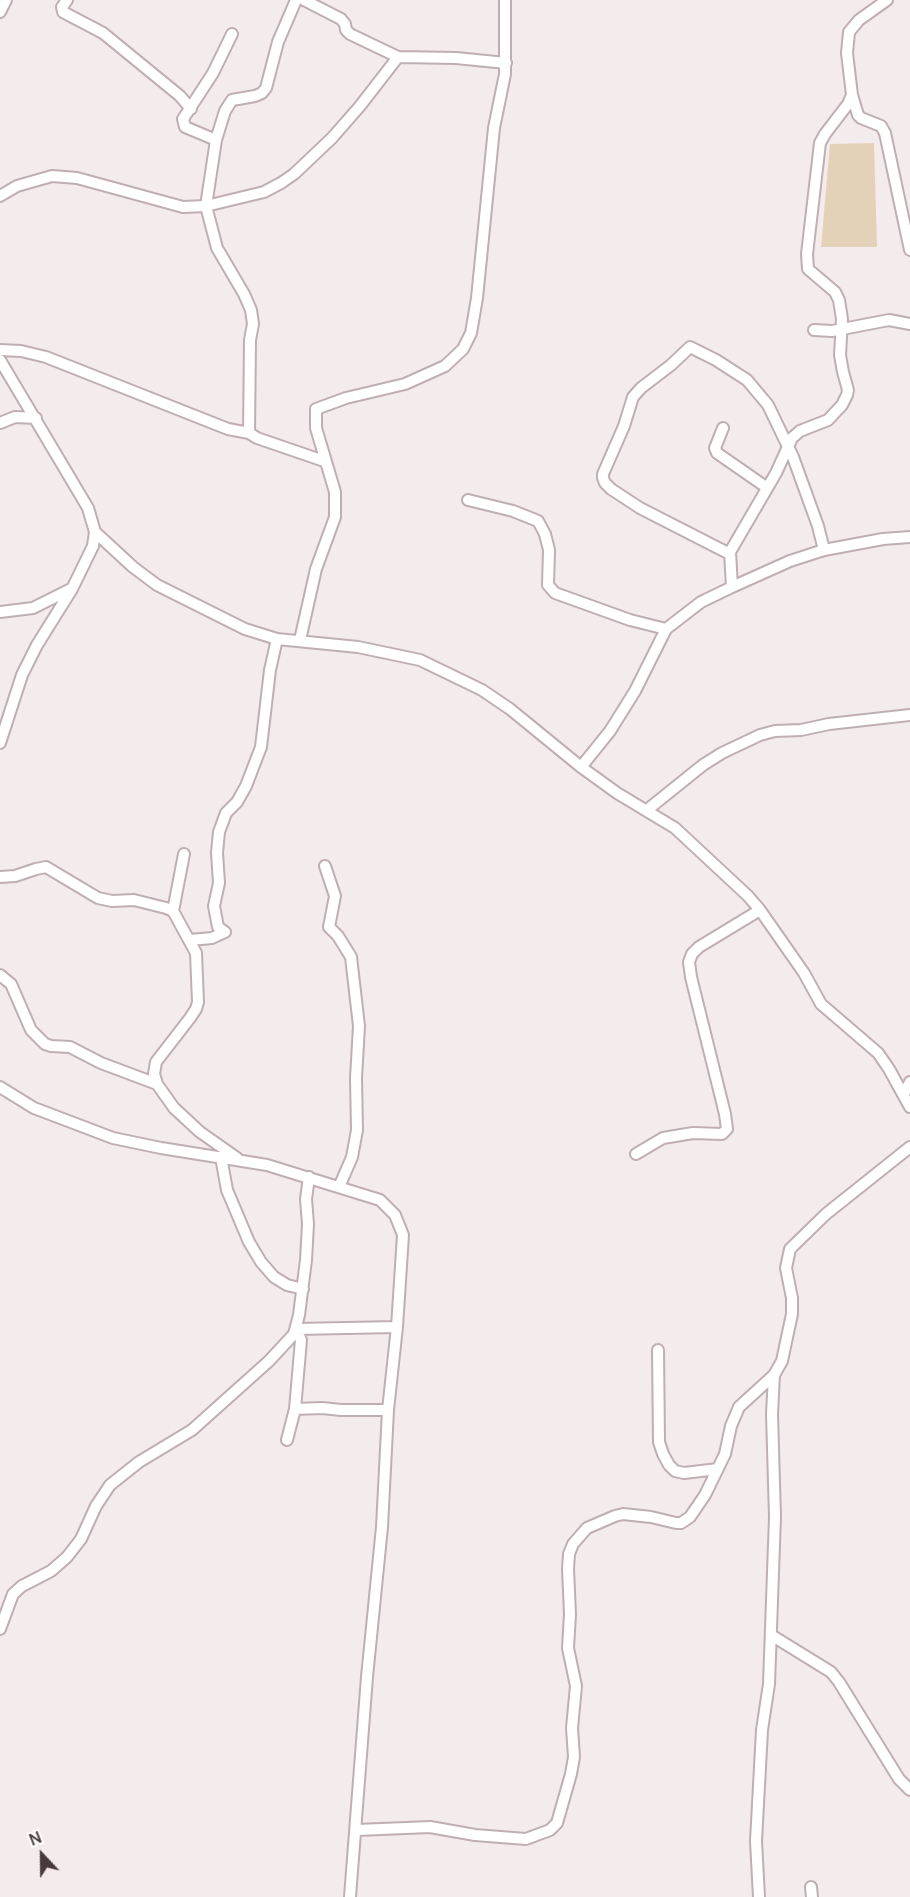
<!DOCTYPE html>
<html>
<head>
<meta charset="utf-8">
<style>
	body { margin:0 }
	#map { position:relative; width:910px; height:1897px; overflow:hidden; background:#f4ebed; font-family:Manrope,sans-serif }
	canvas { display:block }
	.north { position:absolute; left:12px; top:1825px; width:60px; height:60px; -webkit-text-stroke:4px #fff; paint-order:stroke; rotate:338deg; font-size:16px; font-weight:700; line-height:24px; text-align:center; color:#483a3d }
	.north::after { content:''; display:block; margin:auto; width:21px; height:27px; background:#483a3d; clip-path:polygon(50% 0,100% 100%,50% 72%,0 100%) }
</style>
</head>
<body>
<div id="map">
<canvas width="910" height="1897"></canvas>
<div class="north">N</div>
</div>
<script>
const c = document.querySelector('canvas').getContext('2d');
c.lineJoin = 'round';
function fill(path, color) { c.fillStyle = color; c.fill(path, 'evenodd'); }
const toPath = rows => new Path2D(rows.map(r => 'M' + r).join(''));
function stroke(path, color, width, dash) { c.strokeStyle = color; c.lineWidth = width; c.lineCap = dash ? 'butt' : 'round'; c.setLineDash(dash || []); c.stroke(path); }
fill(toPath([
	[874,143,877,247,821,247,830,144]
]), '#e4d2b8');
const minor = toPath([
	[67,0,62,7,63,12,103,33,180,96,191,109],
	[304,0,341,19,345,24,346,30,350,34,398,57,456,58,506,63],
	[0,12,6,0],
	[852,95,858,115,861,118,881,126,885,133,910,250],
	[216,140,185,127,183,119,213,73,232,34],
	[0,196,17,186,52,176,77,178,183,207,206,206,264,192,281,183,294,174,332,138,360,106,398,57],
	[814,330,832,331,889,320,910,324],
	[0,350,21,351,46,357,228,429,249,433,257,438,324,461],
	[0,360,88,508,95,532,93,546,72,589,37,645,22,675,0,743],
	[0,423,15,417,36,418],
	[723,428,715,448,717,453,766,487],
	[249,433,250,340,253,324,251,310,244,294,217,248,206,206,216,140,225,111,232,100,255,96,262,93,266,88,278,42,296,0],
	[468,500,513,511,538,521,545,534,549,550,548,585,555,593,630,620,666,629],
	[95,532,133,567,157,585,245,629,277,639,358,647,420,660,482,690,510,709,581,767,617,793,675,828,748,896,760,910,804,973,821,1004,878,1053,889,1069,910,1107],
	[730,552,726,552,640,508,611,489,605,483,603,478,603,474,624,426,633,397,641,388,671,365,690,347,716,360,747,380,768,405,793,457,818,526,824,550],
	[732,587,790,561,824,550,883,539,910,537],
	[0,612,33,608,71,589],
	[300,640,316,569,335,517,335,492,316,428,316,409,346,398,405,384,445,366,463,349,471,333,477,298,494,128,505,74,505,0],
	[581,767,610,731,635,691,666,629,701,602,732,587,730,552,776,473,792,438,800,431,828,420,842,405,847,395,848,390,843,372,840,355,842,319,839,300,835,292,808,269,807,254,820,143,825,134,848,104,852,95,847,53,849,32,859,20,887,0],
	[647,810,703,765,722,753,760,735,775,731,801,730,829,724,910,715],
	[325,866,335,896,329,927,338,936,351,957,359,1026,356,1078,357,1130,352,1157,339,1187],
	[0,877,15,876,36,869,46,867,98,898,112,901,134,900,166,908,173,911,196,953,198,1002,196,1009,190,1018,156,1062,154,1074,157,1084,174,1108,200,1132,237,1158],
	[173,911,184,854],
	[190,940,212,938,225,932,218,927,214,906,219,883,217,853,219,832,226,813,237,802,246,786,261,747,270,670,277,639],
	[0,975,11,984,31,1030,45,1044,51,1046,70,1047,101,1063,157,1084],
	[0,1087,34,1108,113,1138,161,1148,267,1165,380,1200,395,1215,403,1235,397,1327,388,1410,382,1527,367,1677,350,1897],
	[904,1094,910,1082],
	[636,1154,663,1138,693,1133,722,1134,727,1129,725,1114,691,977,689,962,692,954,699,947,760,910],
	[221,1157,227,1190,249,1242,261,1262,274,1277,287,1285,303,1289],
	[658,1350,659,1442,663,1454,669,1465,675,1471,684,1473,718,1469],
	[295,1409,322,1408,341,1410,388,1410],
	[287,1440,295,1409,301,1340,296,1329,397,1327],
	[0,1629,13,1594,22,1586,51,1571,67,1557,81,1539,96,1506,110,1485,139,1462,192,1430,269,1361,294,1334,299,1315,306,1260,308,1224,306,1199,309,1177],
	[771,1635,831,1672,839,1682,899,1779,910,1790],
	[357,1830,430,1827,475,1835,526,1839,550,1830,557,1823,571,1774,574,1757,572,1728,576,1686,568,1648,570,1614,568,1569,569,1554,573,1544,587,1528,615,1516,623,1514,651,1517,676,1523,681,1523,690,1517,705,1495,725,1454,731,1426,739,1407,774,1375,782,1361,792,1314,792,1298,786,1268,790,1249,826,1214,910,1147],
	[811,1887,812,1897],
	[759,1897,756,1841,762,1730,769,1684,775,1517,772,1414,774,1375]
]);
stroke(minor, '#bfafb2', 14);
stroke(minor, '#fff', 10);
</script>
</body>
</html>
